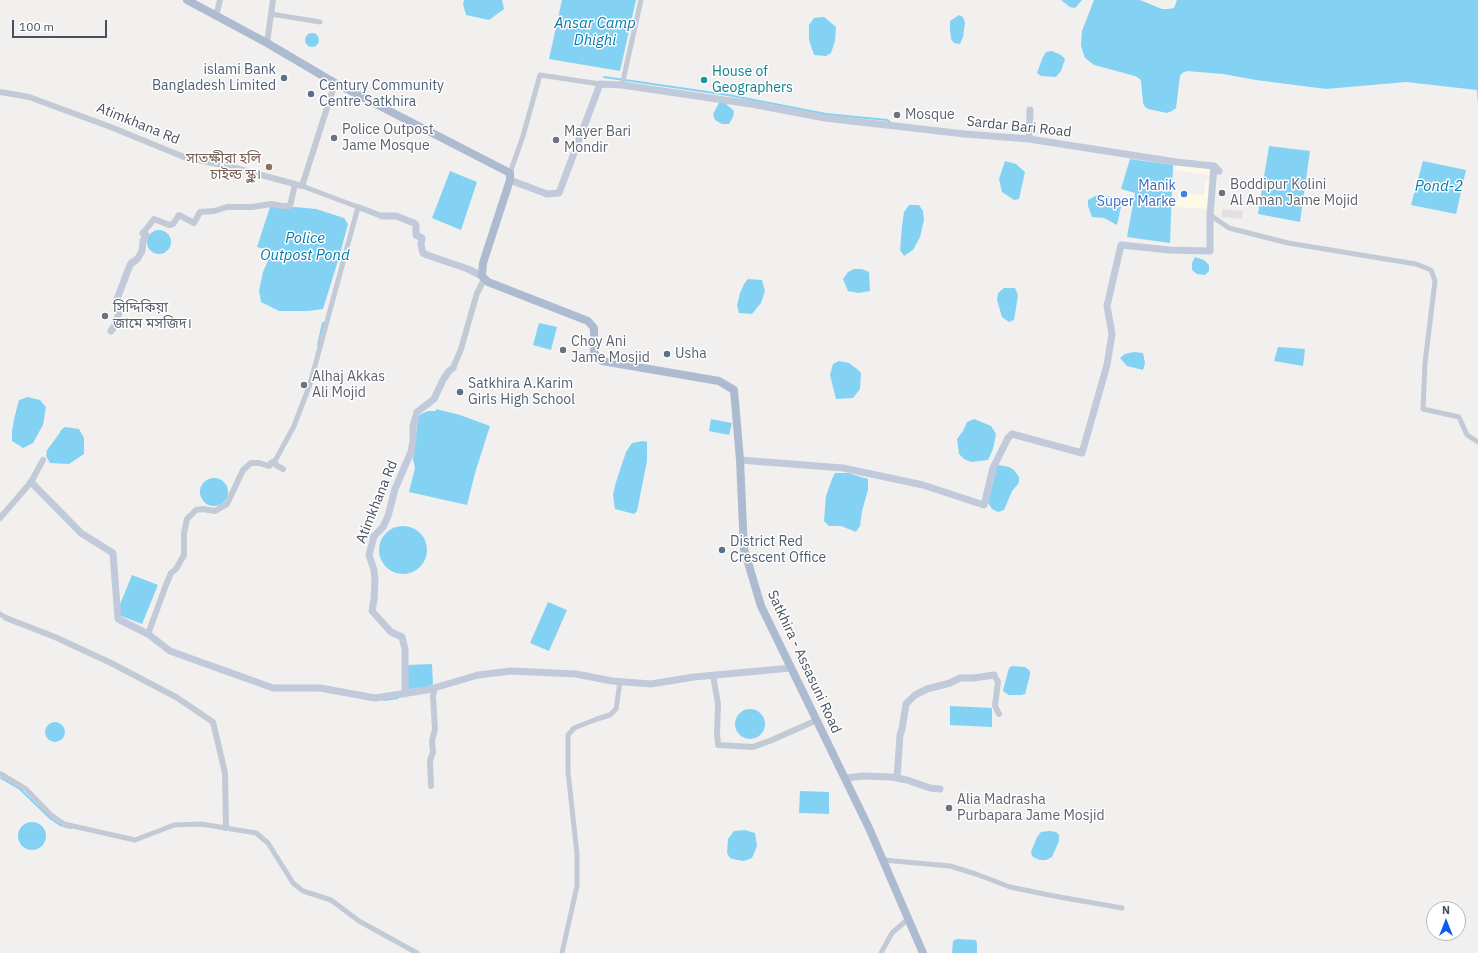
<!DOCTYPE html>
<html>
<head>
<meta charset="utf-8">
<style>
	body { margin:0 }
	#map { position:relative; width:1478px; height:953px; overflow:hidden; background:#f2efef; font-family:"IBM Plex Sans",sans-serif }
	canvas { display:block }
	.north { position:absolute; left:1426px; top:901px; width:40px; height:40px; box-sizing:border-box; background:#fff; border:1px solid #b5b9bf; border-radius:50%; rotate:0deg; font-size:11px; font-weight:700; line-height:16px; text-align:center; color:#46505e }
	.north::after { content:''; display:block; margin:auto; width:14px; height:18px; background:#0a5bf0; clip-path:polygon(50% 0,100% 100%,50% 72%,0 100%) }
	.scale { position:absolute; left:12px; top:20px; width:95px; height:18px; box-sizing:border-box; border:2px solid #46505e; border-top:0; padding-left:5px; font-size:12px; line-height:14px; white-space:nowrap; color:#46505e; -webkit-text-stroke:3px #fff; paint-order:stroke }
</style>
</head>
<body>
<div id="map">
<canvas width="1478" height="953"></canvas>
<div class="north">N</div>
<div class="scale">100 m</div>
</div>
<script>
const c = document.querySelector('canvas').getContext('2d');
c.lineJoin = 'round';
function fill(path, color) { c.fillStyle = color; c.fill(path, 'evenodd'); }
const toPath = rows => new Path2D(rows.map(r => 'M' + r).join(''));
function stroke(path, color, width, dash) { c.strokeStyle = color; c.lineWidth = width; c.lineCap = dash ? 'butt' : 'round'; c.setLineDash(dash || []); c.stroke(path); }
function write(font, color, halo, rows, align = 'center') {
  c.font = font + ' "IBM Plex Sans","Noto Sans Bengali",sans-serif'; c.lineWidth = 3; c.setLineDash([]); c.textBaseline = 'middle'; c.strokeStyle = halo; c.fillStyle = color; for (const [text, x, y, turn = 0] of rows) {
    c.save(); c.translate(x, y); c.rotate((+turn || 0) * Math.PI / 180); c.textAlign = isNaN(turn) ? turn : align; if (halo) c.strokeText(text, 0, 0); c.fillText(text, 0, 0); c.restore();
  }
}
fill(toPath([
	[1176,163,1210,168,1209,175,1175,170],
	[1205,180,1210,180,1208,209,1177,207,1178,193,1204,195]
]), '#fdf9e7');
fill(toPath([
	[1222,209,1243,211,1242,219,1222,217]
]), '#e3e0e1');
fill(toPath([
	[464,0,502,0,504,9,489,20,466,15,463,4],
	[562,0,636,0,620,71,549,59],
	[1061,0,1082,0,1075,8,1070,7],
	[1094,0,1140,0,1162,9,1168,9,1174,8,1177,0,1478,0,1478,105,1477,90,1406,82,1326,89,1256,80,1223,74,1187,71,1182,73,1180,76,1176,108,1172,111,1167,113,1148,109,1145,107,1143,103,1141,81,1140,79,1135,76,1094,65,1085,58,1081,46,1082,31],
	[959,15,963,17,965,23,963,37,960,44,954,43,951,39,950,29,950,21],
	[824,17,836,27,835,41,831,53,826,56,814,55,809,40,809,25,814,18],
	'305 40a7 7 0 1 1 14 0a7 7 0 1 1-14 0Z',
	[1052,51,1061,55,1065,59,1061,71,1056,77,1041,76,1037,73,1042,59,1046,52],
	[719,103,725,103,734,111,733,117,729,124,722,124,715,120,713,114],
	[1269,146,1310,151,1300,222,1258,214],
	[1130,159,1173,165,1170,243,1127,237,1135,193,1121,189],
	[1005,161,1016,164,1025,172,1019,199,1014,200,1002,192,999,179],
	[1423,161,1466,170,1456,214,1411,205],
	[450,171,477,182,461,230,432,218],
	[1097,195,1123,198,1117,225,1104,218,1092,217,1088,206,1088,200],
	[271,204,286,208,295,207,316,209,344,218,348,224,340,254,323,309,308,311,279,311,261,302,259,291,263,272,269,258,269,250,257,247],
	[909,205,919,205,923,211,924,220,920,237,913,250,904,256,900,250,902,226,904,212],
	'147 242a12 12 0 1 1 24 0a12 12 0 1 1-24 0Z',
	[1195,257,1204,260,1209,265,1209,271,1205,275,1197,274,1192,270,1192,263],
	[854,269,862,269,869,272,870,291,858,293,848,291,843,279,848,272],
	[748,279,762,280,765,291,761,303,752,314,739,313,737,305,740,293,744,284],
	[1004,288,1015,288,1018,295,1014,320,1009,322,1002,317,997,300,998,293],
	[539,323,557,327,551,350,533,345],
	[1278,347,1305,349,1303,366,1274,361],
	[1134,352,1143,353,1145,363,1143,370,1127,366,1120,358,1125,354],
	[839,361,849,363,857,369,861,373,860,389,853,398,836,399,830,375,833,364],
	[28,397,40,400,46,407,43,425,33,443,23,448,12,441,12,432,14,419,19,400],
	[436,409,460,415,490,426,475,473,467,505,409,492,415,468,413,459,418,418,421,414,428,411,436,411],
	[711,419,732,423,729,435,709,431],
	[974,419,991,426,996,434,993,449,988,460,971,462,964,459,959,454,957,439,963,431,967,422],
	[65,427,79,429,84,438,84,454,69,464,50,463,46,456,47,450,59,434,61,430],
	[643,441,647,442,647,461,637,511,634,514,615,509,613,495,616,482,626,452,632,443],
	[999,465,1009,467,1014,470,1019,477,1019,481,1018,484,1012,491,1004,510,998,512,992,509,988,503,997,466],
	[835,473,848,473,868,479,868,490,862,511,860,526,856,532,841,526,829,526,824,521,826,496,832,479],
	'200 492a14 14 0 1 1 28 0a14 14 0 1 1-28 0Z',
	'379 550a24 24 0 1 1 48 0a24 24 0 1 1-48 0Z',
	[132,575,158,585,142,624,116,614],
	[548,602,567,610,549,651,530,643],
	[432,664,433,684,426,688,408,689,407,665],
	[1012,666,1025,667,1030,671,1030,675,1025,694,1021,695,1009,695,1004,692,1003,690,1009,668],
	[950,706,992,708,992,727,950,725],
	'735 724a15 15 0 1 1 30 0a15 15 0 1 1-30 0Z',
	'45 732a10 10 0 1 1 20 0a10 10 0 1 1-20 0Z',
	[800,791,829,792,829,814,799,813],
	'18 836a14 14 0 1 1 28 0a14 14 0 1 1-28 0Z',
	[745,830,755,833,757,846,752,858,744,861,737,860,730,858,727,853,728,839,734,831],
	[1049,831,1056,832,1059,835,1059,841,1052,857,1046,860,1040,860,1035,858,1032,856,1031,852,1037,837,1041,832],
	[957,939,976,940,977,944,977,953,952,953,953,941]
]), '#84d2f3');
stroke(toPath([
	[604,77,728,95,826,114,887,120,891,123],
	[318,345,323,323],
	[384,700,398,698],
	[1,778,20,789,50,818,60,825,71,828]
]), '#84d2f3', 2);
stroke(toPath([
	[271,14,320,22],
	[622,85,641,0],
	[510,173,523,136,540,75,600,84],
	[1210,215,1229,228,1288,243,1416,264,1431,270,1435,281,1425,363,1423,409,1459,417,1467,435,1478,442],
	[275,461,294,426,310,384,358,207,302,186],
	[0,614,6,618],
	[1,774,26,789,50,814,64,824,135,840,174,825,201,824,256,833,268,843,293,883,303,891,331,900,359,921,417,953],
	[883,860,950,866,976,874,1010,887,1054,896,1122,908],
	[562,953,577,886,577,854,568,772,568,735,574,728,597,719,610,715,616,709,620,682],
	[881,953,892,933,908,919]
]), '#c2cad5', 5);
stroke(toPath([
	[216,16,220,0],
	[267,43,273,0],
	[0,92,29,97,108,126,184,157,232,167,302,186,335,83],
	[358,207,382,216],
	[143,233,154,219,169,225,173,224,179,215,194,223,200,212,214,211,227,207,252,207,271,204,283,206,290,206,295,184],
	[453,368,461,349,477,293,485,278],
	[0,518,31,482,43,460],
	[6,618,55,637,111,663,176,697,213,722,225,773,226,828],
	[148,634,166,585,171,573,176,569,184,555,184,533,187,519,196,510,203,509,215,511,227,504,243,470,251,463,259,463,269,466,271,463,275,461,276,465,283,469],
	[713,675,718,704,717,733,718,745,753,747,772,740,817,720],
	[994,675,998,682,995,706,999,714],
	[431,786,430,761,433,752,432,741,435,729,433,696,435,688]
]), '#c2cad5', 6);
stroke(toPath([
	[1029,139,1030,110],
	[510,180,547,194,559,193,600,84,622,85,751,104,825,118,965,134,1029,139,1176,162,1214,166,1219,171],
	[382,216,396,216,414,223,416,225,416,235,422,238,421,245,423,253,427,255,468,269,482,276],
	[111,331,115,325,119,313,117,299,130,265,132,262,134,262,138,258,142,251,143,241,146,235,143,233],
	[740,460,843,468,923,485,984,505,993,468,1008,438,1012,434,1082,453,1107,365,1112,334,1107,306,1121,245,1169,250,1210,251,1210,215,1214,166],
	[31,482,81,533,113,553,118,619,148,634,170,651,273,688,320,688,375,698,427,690,478,675,511,671,576,674,612,681,651,684,694,677,791,668],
	[405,694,405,649,402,637,391,632,372,611,374,600,375,581,374,570,369,555,374,536,383,527,388,516,395,489,411,452,413,441,413,426,417,412,434,399,443,380,449,371,453,368],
	[845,778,864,776,891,777,907,780,930,788,940,789],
	[897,778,900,735,902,729,906,704,915,695,927,689,950,683,960,678,973,678,994,675]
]), '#c0cada', 7);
stroke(toPath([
	[187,0,267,43,335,83,510,173,510,180,483,263,482,276,488,282,588,321,594,328,594,353,602,361,719,381,734,390,740,460,744,549,761,606,869,828,923,953]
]), '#adbbd0', 8);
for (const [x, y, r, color] of [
	[284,78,4,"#5c6f8a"],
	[704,80,4,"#0f9aa8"],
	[311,94,4,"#5c6f8a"],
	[897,115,4,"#6b7280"],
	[334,138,4,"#6b7280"],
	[556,140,4,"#6b7280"],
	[269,167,4,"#8d6e63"],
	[1222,193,4,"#6b7280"],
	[1184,194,4,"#3f7fe0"],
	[105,316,4,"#6b7280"],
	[563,350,4,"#6b7280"],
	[667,354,4,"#5c6f8a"],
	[304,385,4,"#6b7280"],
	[460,392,4,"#5c6f8a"],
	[722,550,4,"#5c6f8a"],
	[949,808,4,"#6b7280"]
]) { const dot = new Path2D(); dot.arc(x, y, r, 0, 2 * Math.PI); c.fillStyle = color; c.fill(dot); stroke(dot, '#fff', 1.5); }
write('14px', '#4e5e75', '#fff', [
	["islami Bank",276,70,"right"],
	["Bangladesh Limited",276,86,"right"],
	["Century Community",319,86],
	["Centre Satkhira",319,102],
	["Usha",675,354],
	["Satkhira A.Karim",468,384],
	["Girls High School",468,400],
	["District Red",730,542],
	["Crescent Office",730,558]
], 'left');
write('14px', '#0d838f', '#fff', [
	["House of",712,72],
	["Geographers",712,88]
], 'left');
write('14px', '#5b616d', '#fff', [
	["Mosque",905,115],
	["Police Outpost",342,130],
	["Jame Mosque",342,146],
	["Mayer Bari",564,132],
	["Mondir",564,148],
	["Boddipur Kolini",1230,185],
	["Al Aman Jame Mojid",1230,201],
	["সিদ্দিকিয়া",113,308],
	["জামে মসজিদ।",113,324],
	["Choy Ani",571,342],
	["Jame Mosjid",571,358],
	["Alhaj Akkas",312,377],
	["Ali Mojid",312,393],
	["Alia Madrasha",957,800],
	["Purbapara Jame Mosjid",957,816]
], 'left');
write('14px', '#46505e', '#fff', [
	["Atimkhana Rd",138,124,22],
	["Sardar Bari Road",1019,127,6],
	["Atimkhana Rd",377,502,-68],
	["Satkhira - Assasuni Road",804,662,65]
]);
write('14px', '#785e54', '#fff', [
	["সাতক্ষীরা হলি",261,159],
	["চাইল্ড স্কুল।",261,175]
], 'right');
write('14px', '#366cbe', '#fff', [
	["Manik",1176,186],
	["Super Marke",1176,202]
], 'right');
write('italic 15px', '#027aae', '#fff', [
	["Ansar Camp",595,24],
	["Dhighi",595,41],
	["Pond-2",1439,187],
	["Police",305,239],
	["Outpost Pond",305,256]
]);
</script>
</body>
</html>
